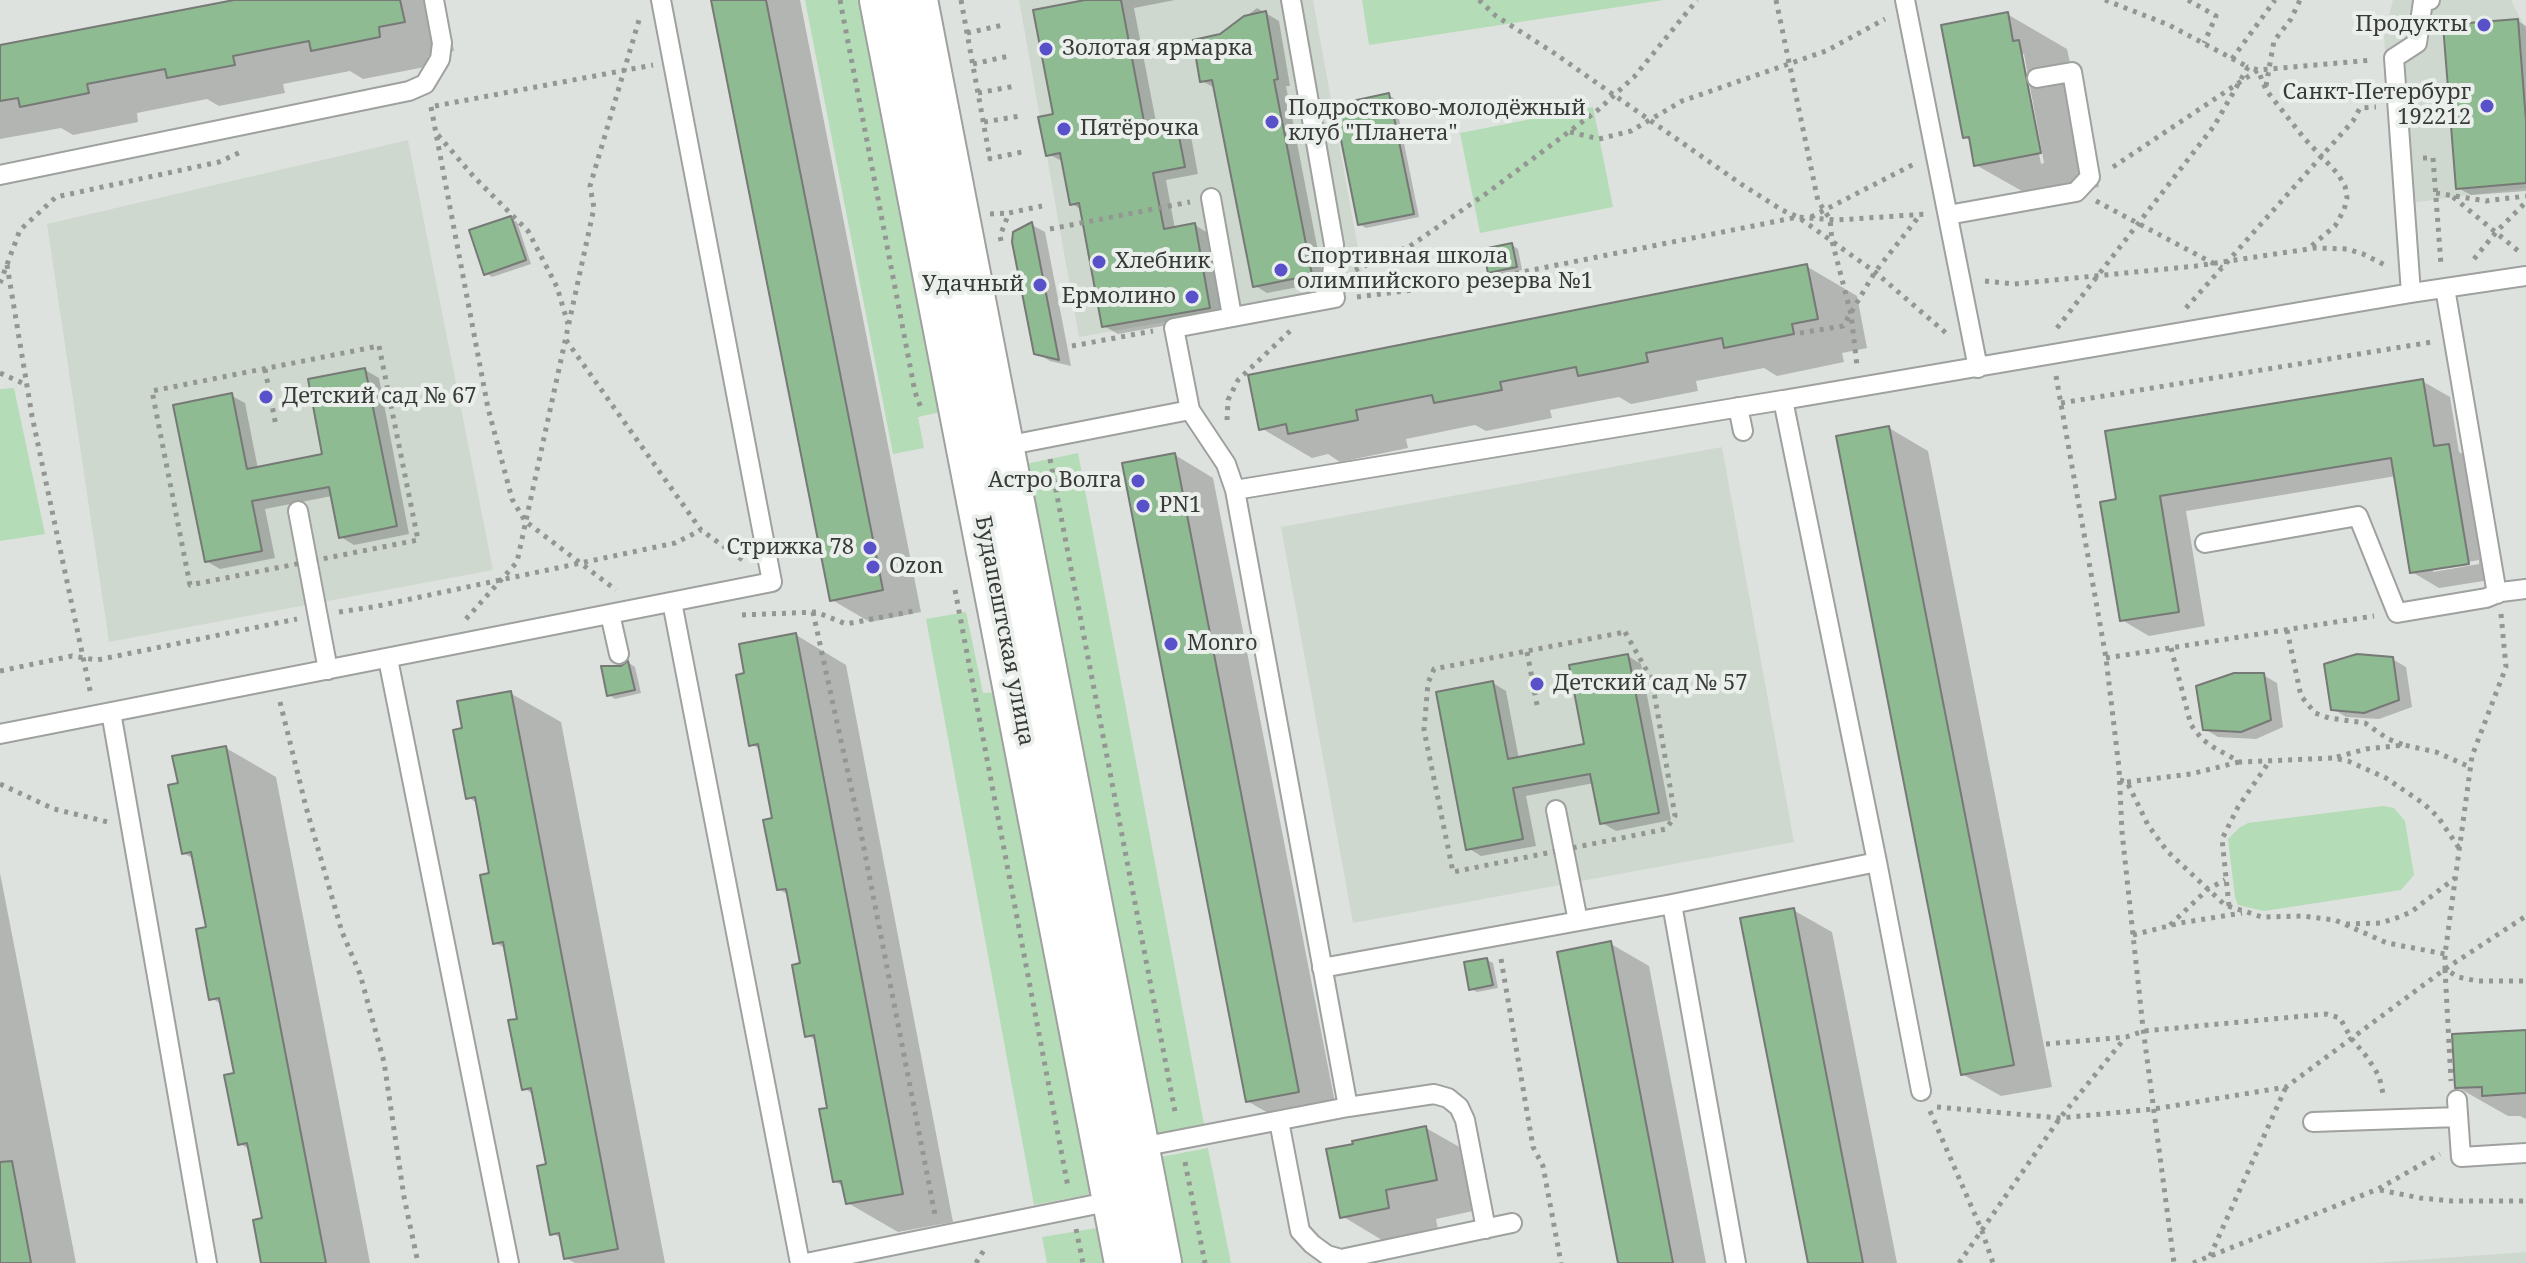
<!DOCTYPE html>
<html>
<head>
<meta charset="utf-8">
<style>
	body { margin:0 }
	canvas { display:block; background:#dee2de }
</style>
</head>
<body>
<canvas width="2526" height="1263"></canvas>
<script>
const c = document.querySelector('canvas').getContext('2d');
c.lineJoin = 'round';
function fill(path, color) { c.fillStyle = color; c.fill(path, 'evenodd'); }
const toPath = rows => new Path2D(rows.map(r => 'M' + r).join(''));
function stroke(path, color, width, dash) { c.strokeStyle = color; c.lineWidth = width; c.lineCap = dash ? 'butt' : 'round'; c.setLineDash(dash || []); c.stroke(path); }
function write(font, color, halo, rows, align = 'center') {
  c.font = font + ' "Noto Serif",serif'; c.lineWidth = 8; c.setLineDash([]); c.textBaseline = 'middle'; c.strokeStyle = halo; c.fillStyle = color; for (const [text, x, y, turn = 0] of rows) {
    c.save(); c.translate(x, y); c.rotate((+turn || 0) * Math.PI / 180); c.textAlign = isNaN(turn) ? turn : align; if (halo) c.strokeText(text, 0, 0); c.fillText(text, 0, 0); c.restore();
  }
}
fill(toPath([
	[1019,0,1313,0,1365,287,1079,337],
	[2393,0,2511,0,2526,30,2526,188,2395,205,2384,35],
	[408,140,493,570,109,642,47,224],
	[1722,447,1794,842,1353,923,1281,527],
	[2526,1252,2526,1263,2373,1263]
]), '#cfd8cf');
fill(toPath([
	[805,0,866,0,945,411,918,417,924,448,893,454],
	[1362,0,1664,0,1369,45],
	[1593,107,1613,207,1480,233,1460,133],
	[14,388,45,534,0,541,0,389],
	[1078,453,1204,1124,1151,1135,1021,465],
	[966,612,983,693,1000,692,1097,1193,1034,1205,926,619],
	[2383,806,2394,808,2405,821,2414,875,2401,890,2264,911,2238,905,2235,897,2228,839,2239,828,2248,823],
	[1208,1148,1231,1263,1175,1263,1155,1158],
	[1103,1227,1110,1263,1047,1263,1042,1237]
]), '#b4dcb6');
fill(toPath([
	[245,0,444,0,454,51,428,56,430,66,363,79,350,71,283,84,285,93,219,106,207,99,137,113,138,122,73,135,61,128,0,139,0,47],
	[713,0,800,0,921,612,870,622,832,600],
	[1091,0,1175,0,1134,8,1157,127,1176,123,1190,131,1198,174,1166,180,1175,229,1195,225,1208,233,1223,315,1118,334,1104,326,1082,210,1072,204,1064,162,1048,154,1055,115],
	[1257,8,1279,21,1290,86,1286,86,1324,282,1267,293,1254,285,1215,88,1202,81,1221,35],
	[2007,14,2067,49,2072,72,2078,76,2099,187,2036,199,1976,165,1971,141,1965,137],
	[2020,54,2024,54,2044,163,2041,164],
	[2518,21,2526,26,2526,191,2471,195,2458,188],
	[1388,95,1395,99,1419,217,1366,228,1359,224],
	[511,219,517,222,531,264,492,277,486,273],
	[1032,225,1045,232,1071,366,1050,361,1036,353],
	[1512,245,1518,249,1522,270,1496,275,1490,271],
	[1806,266,1857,296,1867,348,1842,353,1844,362,1777,376,1764,368,1696,381,1698,391,1631,404,1619,397,1550,410,1552,418,1486,431,1475,425,1406,439,1408,448,1340,462,1328,454,1312,458,1261,428],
	[365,370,379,378,409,534,354,545,341,537,332,496,265,509,275,558,220,569,206,561,232,396,245,403,258,469,325,456],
	[2422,381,2450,397,2459,452,2476,461,2496,579,2439,588,2412,572,2396,476,2186,511,2205,626,2149,636,2122,620,2119,501],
	[2479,560,2479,564,2433,572,2433,568],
	[1889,428,1928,451,2052,1087,2001,1096,1962,1074],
	[1175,455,1213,478,1337,1113,1286,1123,1247,1101],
	[796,635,846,665,953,1222,898,1232,848,1203,844,1187,835,1181,830,1109,817,1041,807,1035,802,965,789,895,778,889,774,819,761,750,751,744,746,675],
	[1628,656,1641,664,1671,820,1616,831,1602,823,1594,783,1526,796,1536,846,1481,856,1468,848,1493,683,1506,691,1519,759,1586,746],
	[2392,659,2406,667,2412,707,2379,719,2346,717,2333,709],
	[629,663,635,667,641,693,615,699,609,695,621,668],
	[2263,675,2277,683,2283,727,2256,739,2218,737,2205,729],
	[510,693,561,722,665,1263,575,1263,566,1258,563,1239,552,1233,548,1165,534,1095,524,1088,520,1020,505,948,495,943,492,875,478,804,468,797,464,730],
	[226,748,276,777,370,1263,263,1263,264,1220,251,1150,240,1144,236,1074,223,1005,211,998,208,929,194,859,183,853,180,785],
	[0,873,76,1263,0,1263],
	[1793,910,1832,932,1897,1263,1810,1263],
	[1611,944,1649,966,1706,1263,1620,1263],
	[1487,960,1493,963,1498,988,1477,992,1471,989],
	[2526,1032,2526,1119,2520,1116,2508,1116,2457,1087],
	[1426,1128,1477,1157,1487,1208,1436,1219,1439,1236,1392,1246,1342,1216]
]), '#0003');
const building = toPath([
	[234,0,400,0,405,22,379,27,380,37,311,51,309,41,233,56,235,65,167,78,165,69,87,84,89,93,20,107,18,98,0,101,0,45,234,0],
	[711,0,766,0,883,590,830,601,711,0],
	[1085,0,1121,0,1145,127,1176,121,1185,167,1153,173,1164,229,1195,223,1210,308,1102,327,1079,203,1070,205,1060,153,1046,156,1038,117,1053,114,1033,10,1085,0],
	[1266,11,1278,79,1274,80,1312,275,1253,287,1212,80,1200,82,1193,40,1220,34,1244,16,1266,11],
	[2008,12,2013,41,2019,40,2041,153,1974,166,1969,137,1963,138,1941,25,2008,12],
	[2518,19,2526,121,2526,183,2456,189,2443,25,2518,19],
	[1389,93,1414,214,1358,225,1334,105,1389,93],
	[511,216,526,260,484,275,469,230,511,216],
	[1032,222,1059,360,1034,354,1012,242,1013,232,1032,222],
	[1512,243,1517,267,1488,273,1483,249,1512,243],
	[1807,264,1818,319,1792,324,1794,334,1724,348,1722,338,1646,353,1648,362,1614,369,1578,376,1576,367,1500,382,1502,390,1434,403,1432,395,1356,410,1358,420,1288,434,1286,424,1259,430,1248,375,1807,264],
	[365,368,397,526,339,538,329,487,252,501,262,551,205,562,173,405,232,393,247,469,322,454,308,379,365,368],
	[2423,379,2434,446,2449,444,2469,564,2410,573,2391,458,2160,496,2179,612,2120,621,2100,502,2116,499,2105,431,2423,379],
	[1889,426,2014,1065,1961,1075,1836,436,1889,426],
	[1175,453,1299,1092,1246,1102,1122,463,1175,453],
	[796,633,903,1194,846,1204,841,1181,833,1182,819,1109,827,1108,814,1035,805,1037,792,965,800,963,786,889,777,890,763,820,772,818,758,744,749,746,736,675,744,673,739,644,796,633],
	[1628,654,1659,813,1600,824,1590,774,1513,788,1523,839,1466,850,1436,692,1493,681,1508,759,1584,744,1569,665,1628,654],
	[2357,654,2393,657,2399,700,2364,713,2331,710,2324,664,2357,654],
	[628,661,635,690,607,696,601,666,621,666,628,661],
	[2234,673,2264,673,2271,720,2241,732,2203,730,2196,686,2234,673],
	[511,691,618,1249,564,1259,559,1233,550,1235,537,1166,546,1164,531,1088,522,1090,508,1020,517,1019,503,942,493,944,480,875,489,873,475,797,466,799,453,730,462,728,457,701,511,691],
	[226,746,326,1263,261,1263,253,1220,262,1218,247,1143,238,1145,224,1075,234,1073,219,998,209,1000,203,968,196,929,206,927,191,852,182,854,168,785,178,783,172,756,226,746],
	[1794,908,1863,1263,1808,1263,1777,1106,1740,918,1794,908],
	[1611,941,1633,1056,1673,1263,1618,1263,1557,952,1611,941],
	[1487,958,1493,985,1469,990,1464,962,1487,958],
	[2526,1030,2526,1093,2482,1096,2482,1087,2455,1088,2452,1034,2526,1030],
	[1426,1126,1437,1180,1386,1190,1389,1208,1340,1218,1326,1149,1353,1144,1352,1141,1426,1126],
	[12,1161,31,1263,0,1263,0,1162,12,1161]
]);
fill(building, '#8ebb91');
stroke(building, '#767976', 2);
const lane = toPath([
	[1905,0,1978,368],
	[0,175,409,91,425,84,440,59,442,43,434,0],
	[1211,198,1232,316],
	[1948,215,2076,192,2090,177,2072,72,2037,78],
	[2445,288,2497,594],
	[2411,293,2394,58,2417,43,2423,1,2430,0],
	[1738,407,1743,431],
	[1000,447,1190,410],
	[1235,490,1783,400],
	[298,511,328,670],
	[2205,543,2358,516,2397,613,2486,598,2501,592,2526,589],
	[672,602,800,1263],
	[610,614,619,654],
	[388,659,509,1263],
	[111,712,207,1263],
	[0,734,772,582,661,0],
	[1556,810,1578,921],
	[1877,862,1921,1091],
	[1672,904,1736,1263],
	[1322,968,1672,904,1877,862,1783,400,2411,293,2526,276],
	[2457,1100,2461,1157,2526,1153],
	[1348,1107,1434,1094,1448,1098,1459,1107,1465,1120,1486,1229],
	[1279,1121,1300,1231,1312,1244,1327,1255,1341,1259,1512,1223],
	[2313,1122,2458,1117],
	[1136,1148,1348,1107,1235,490,1226,464,1190,410,1174,328,1335,298,1332,280,1334,245,1291,0],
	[806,1263,1117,1200]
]);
const secondary = toPath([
	[882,0,1127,1263],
	[915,0,1159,1263]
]);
stroke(lane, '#9ea19e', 22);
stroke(secondary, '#9ea19e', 48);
stroke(toPath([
	[840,0,915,392,922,411],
	[961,0,990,159],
	[1479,0,1496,16,1554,53,1741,184,1782,210,1798,217,1875,272,1946,333],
	[1776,0,1818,201,1830,219,1832,241,1851,314,1857,366],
	[2105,0,2169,25,2248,67],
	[2188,0,2216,16,2204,43],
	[967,33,1003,25],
	[2232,59,2275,0],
	[973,64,1009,56],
	[2266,86,2274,41,2291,19,2300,0],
	[978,93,1015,86],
	[435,106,653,65],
	[431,107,488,408,512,499,525,521,616,590],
	[984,122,1020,116],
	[1570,132,1599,139,1631,131,1682,101,1826,51,1885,19],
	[438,135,474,177,528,231,557,287,568,324],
	[2423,158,2433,158,2441,265],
	[988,159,1027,151],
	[2113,167,2258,70,2266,90,2304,138,2338,174,2345,186,2347,198,2344,210,2335,226,2309,248],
	[2436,193,2486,201,2526,196],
	[2453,197,2522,254],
	[2096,201,2222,268],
	[990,214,1009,213],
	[1811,217,1916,163],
	[1050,229,1190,202],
	[1001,241,1000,236,1009,213,1042,206],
	[2474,259,2497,231,2526,202],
	[7,265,32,416,91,695],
	[1355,270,1410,246,1487,193,1598,110,1634,77,1697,0],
	[1985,281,2014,284,2196,266,2315,248,2347,249,2363,254,2385,265],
	[0,283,20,230,56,197,219,162,243,151],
	[1357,297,1467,283,1798,217,1837,220,1927,214],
	[2186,308,2353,121,2360,108,2376,107],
	[2057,328,2214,126,2248,67,2258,70,2373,60],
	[1800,333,1843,326,1875,272,1920,215],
	[566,340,701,530,744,561],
	[379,346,418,540,190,585,152,391,379,346],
	[1072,346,1153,331],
	[265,369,276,426],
	[0,373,27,385],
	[2056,376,2106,658,2119,768,2122,832,2143,1028,2174,1263],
	[2061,403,2432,342],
	[1227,420,1228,400,1238,380,1290,331],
	[1050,459,1176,1117],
	[955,590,1068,1187],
	[339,612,373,607,675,543,701,530],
	[813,612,860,828,935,1215],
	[2501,614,2506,667,2472,756,2445,954,2445,969,2458,977,2477,981,2526,981],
	[742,615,816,612,846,624,914,611],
	[466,619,517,562,594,208,590,186,639,20],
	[2287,630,2301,696,2315,713,2329,718,2365,723,2388,739,2404,745],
	[1625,632,1652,680,1675,816,1666,829,1453,872,1424,730,1428,683,1434,669,1625,632],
	[2171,648,2191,725,2202,739,2213,747,2240,762,2334,758,2348,761,2386,778,2424,804,2438,817,2459,848],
	[1527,652,1538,710],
	[2106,658,2374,616],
	[0,671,72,656,97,660,297,619],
	[280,702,306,807,342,932,360,974,384,1062,404,1197,418,1263],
	[2337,757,2366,749,2404,745,2436,752,2470,767],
	[2120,780,2127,782,2148,825,2167,851,2225,905,2262,917,2302,916,2335,920,2387,943,2445,954],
	[2127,782,2191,774,2239,762],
	[0,784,54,809,108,822],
	[2229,906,2222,839,2238,807,2269,762],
	[2346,924,2381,923,2399,917,2411,912,2455,878],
	[2170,925,2208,889,2225,880],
	[2133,935,2180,923,2242,913],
	[1501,959,1533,1147,1543,1166,1561,1263],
	[2445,969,2451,1081],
	[2046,1044,2126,1037,2144,1031,2326,1014,2340,1018,2351,1038,2367,1057,2379,1076,2384,1098],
	[1937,1107,2060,1118,2154,1109,2286,1087,2445,969,2526,916],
	[1930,1111,1982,1231,1993,1263],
	[1185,1162,1205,1263],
	[2380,1190,2420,1198,2452,1201,2526,1201],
	[1076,1229,1083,1263],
	[2210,1256,2286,1087],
	[976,1263,984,1250],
	[1959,1263,2060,1118,2125,1038],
	[2193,1263,2378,1189,2440,1154]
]), '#939693', 5, [4, 6]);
stroke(lane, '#fff', 18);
stroke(secondary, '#fff', 44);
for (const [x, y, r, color] of [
	[2484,25,8,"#5851c9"],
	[1046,49,8,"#5851c9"],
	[2487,106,8,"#5851c9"],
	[1272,122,8,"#5851c9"],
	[1064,129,8,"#5851c9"],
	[1099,262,8,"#5851c9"],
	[1281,270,8,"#5851c9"],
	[1040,285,8,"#5851c9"],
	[1192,297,8,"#5851c9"],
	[266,397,8,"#5851c9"],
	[1138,481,8,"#5851c9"],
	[1143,506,8,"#5851c9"],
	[870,548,8,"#5851c9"],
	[873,567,8,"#5851c9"],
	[1171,644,8,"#5851c9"],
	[1537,684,8,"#5851c9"]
]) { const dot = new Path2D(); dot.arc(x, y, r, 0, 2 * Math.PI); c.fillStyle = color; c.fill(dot); stroke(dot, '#ebefeb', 3); }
write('22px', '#393b39', '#ebefeb', [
	["Продукты",2468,25,"right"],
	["Золотая ярмарка",1062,49],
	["Санкт-Петербург",2471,93,"right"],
	["192212",2471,118,"right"],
	["Подростково-молодёжный",1288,109],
	["клуб \"Планета\"",1288,134],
	["Пятёрочка",1080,129],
	["Спортивная школа",1297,257],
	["олимпийского резерва №1",1297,282],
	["Хлебник",1115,262],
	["Удачный",1024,285,"right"],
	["Ермолино",1176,297,"right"],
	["Детский сад № 67",282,397],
	["Астро Волга",1122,481,"right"],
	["PN1",1159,506],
	["Стрижка 78",854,548,"right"],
	["Ozon",889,567],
	["Monro",1187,644],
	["Детский сад № 57",1553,684]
], 'left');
write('22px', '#393b39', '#ebefeb', [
	["Будапештская улица",1004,631,79]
]);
</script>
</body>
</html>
